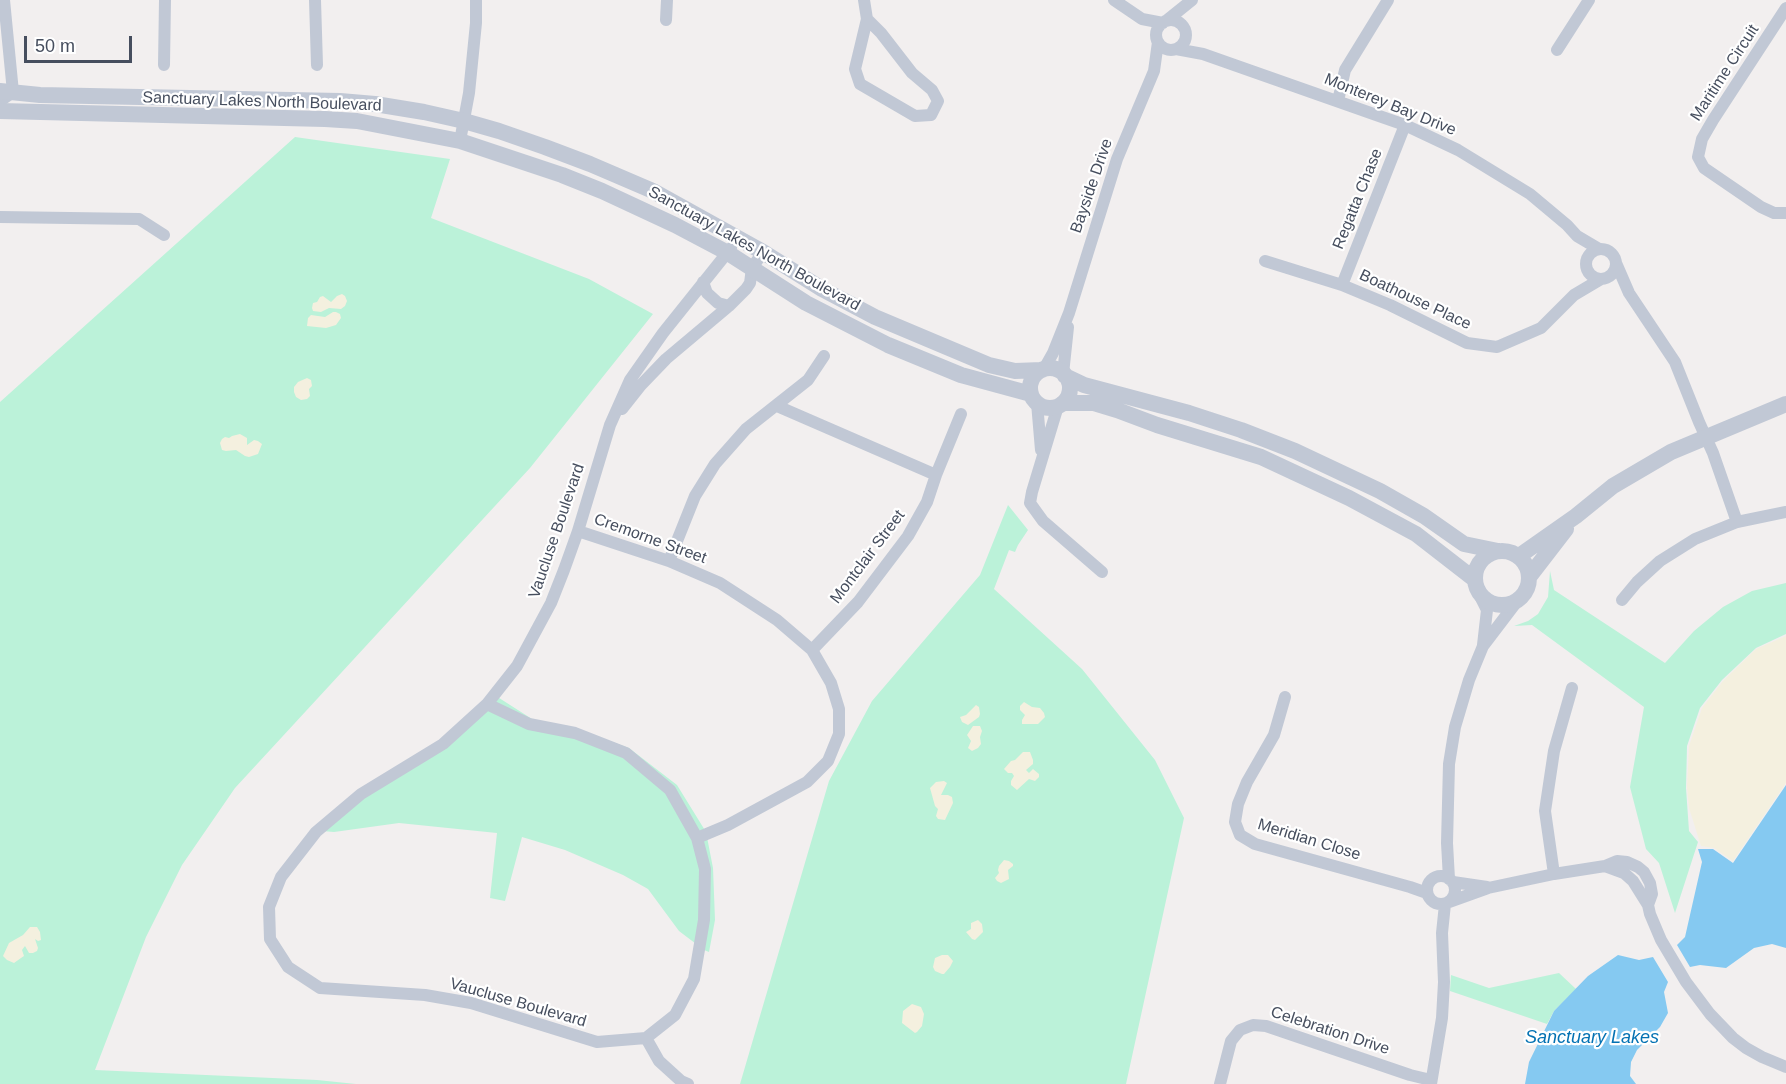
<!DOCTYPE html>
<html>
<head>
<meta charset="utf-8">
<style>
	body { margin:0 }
	#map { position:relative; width:1786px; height:1084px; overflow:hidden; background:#f2efef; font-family:Helvetica,sans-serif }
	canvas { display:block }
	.scale { position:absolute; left:24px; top:36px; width:108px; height:27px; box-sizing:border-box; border:3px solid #464e5e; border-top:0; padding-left:8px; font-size:18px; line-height:21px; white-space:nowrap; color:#464e5e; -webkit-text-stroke:4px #fff; paint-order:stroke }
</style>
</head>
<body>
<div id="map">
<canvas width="1786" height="1084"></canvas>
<div class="scale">50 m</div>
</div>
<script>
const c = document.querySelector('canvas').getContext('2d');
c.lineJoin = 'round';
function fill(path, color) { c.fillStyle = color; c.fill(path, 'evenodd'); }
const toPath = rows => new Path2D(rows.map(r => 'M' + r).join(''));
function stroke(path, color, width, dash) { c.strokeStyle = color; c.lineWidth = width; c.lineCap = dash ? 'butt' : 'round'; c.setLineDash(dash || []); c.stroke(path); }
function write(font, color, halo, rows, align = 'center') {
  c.font = font + ' Helvetica,sans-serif'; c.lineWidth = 4.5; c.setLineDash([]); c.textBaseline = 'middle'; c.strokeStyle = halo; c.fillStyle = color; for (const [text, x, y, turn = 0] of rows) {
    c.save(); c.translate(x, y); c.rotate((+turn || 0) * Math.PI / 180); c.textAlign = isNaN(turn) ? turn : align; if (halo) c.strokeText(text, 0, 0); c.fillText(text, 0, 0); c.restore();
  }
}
fill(toPath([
	[295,137,450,159,431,218,589,279,653,314,530,468,235,788,182,865,146,937,95,1070,317,1080,356,1084,0,1084,0,402],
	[1008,505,1028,530,1018,545,1015,552,1009,550,994,589,1082,669,1155,760,1184,818,1126,1084,740,1084,829,781,872,701,980,575],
	[1550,571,1554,590,1665,663,1694,631,1723,607,1752,591,1786,583,1786,634,1756,648,1722,680,1700,708,1687,746,1686,788,1689,831,1698,842,1675,913,1659,863,1646,849,1630,787,1644,707,1532,625,1514,626,1528,621,1538,614,1548,597],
	[496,696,532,719,576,729,629,748,677,785,706,832,713,868,715,920,709,952,704,950,679,931,648,889,623,875,565,850,522,837,505,901,490,898,497,833,399,823,334,832,322,831,361,794,443,744],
	[1559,973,1576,989,1554,1011,1547,1024,1450,991,1451,975,1489,988]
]), '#bbf2d9');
fill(toPath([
	[342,294,345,296,347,301,345,306,341,309,329,308,321,312,313,311,312,308,313,303,317,302,320,297,323,296,331,302,337,296],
	[333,312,336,312,340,314,341,318,336,325,326,328,307,326,308,318,311,315,325,317],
	[307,378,311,380,312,386,309,389,310,396,307,399,301,400,296,397,294,392,294,387,298,382],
	[240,434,247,438,247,445,254,440,258,441,262,444,258,454,249,457,245,456,236,450,226,451,222,450,220,443,222,439,225,437,229,438,232,436],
	[1786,636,1786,783,1733,861,1714,848,1701,846,1689,808,1687,787,1689,746,1702,708,1723,681,1756,649],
	[1024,702,1032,707,1040,708,1044,713,1045,717,1038,724,1022,724,1022,720,1025,715,1020,710,1020,706],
	[976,705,979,707,980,714,979,717,968,725,962,722,960,717,966,715],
	[973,726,980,726,982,731,980,737,981,744,978,748,972,751,968,748,971,741,967,735],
	[1023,752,1030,752,1033,760,1033,764,1026,770,1029,773,1033,769,1039,774,1039,777,1035,781,1029,779,1017,790,1011,785,1011,781,1014,776,1012,773,1008,773,1004,769,1011,761,1015,760],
	[944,781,947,783,941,795,948,795,952,797,953,803,945,820,938,819,936,816,938,809,935,806,930,788,936,782],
	[1004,860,1009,861,1013,864,1013,866,1008,870,1009,879,1001,883,997,881,995,878,999,873,998,870,999,866],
	[978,920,982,924,983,932,975,940,972,939,966,932,971,929,971,923],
	[30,927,37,927,40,932,41,940,38,941,35,939,38,948,37,951,33,953,29,953,25,946,22,950,24,956,21,958,14,963,7,960,3,956,9,943,23,935],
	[942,955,948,955,953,961,950,967,944,974,942,974,935,971,933,967,935,958],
	[912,1004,921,1007,924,1014,922,1026,917,1032,915,1033,902,1023,903,1011]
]), '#f4f0df');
fill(toPath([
	[1786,785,1786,948,1772,944,1754,948,1726,968,1700,965,1690,967,1677,945,1685,937,1702,862,1698,849,1713,849,1733,863],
	[1618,955,1639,960,1653,957,1668,982,1664,992,1668,1013,1660,1027,1637,1050,1631,1062,1630,1076,1636,1084,1525,1084,1529,1062,1554,1011,1588,976]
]), '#85c9f1');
stroke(toPath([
	[315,0,317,65],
	[864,0,867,19,855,69,860,84,915,116,931,115,938,101,932,90,912,73,881,33,867,19],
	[1114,0,1142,19,1163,23],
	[1786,8,1713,120,1702,139,1698,157,1704,168,1761,207,1774,213,1786,213],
	[666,20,667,0],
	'1156 35a15 15 0 1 1 30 0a15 15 0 1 1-30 0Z',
	[1166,21,1192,0],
	[1176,49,1203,54,1382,117,1405,125,1458,150,1530,194,1567,225,1577,236,1599,249],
	[1557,50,1589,0],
	[164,65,165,0],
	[0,101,13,92,4,0],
	[1338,101,1345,70,1388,0],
	[460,141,469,93,476,23,476,0],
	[0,217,139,219,164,235],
	'1586 264a15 15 0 1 1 30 0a15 15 0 1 1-30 0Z',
	[1265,261,1342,285,1390,305,1467,343,1497,347,1541,328,1574,295,1601,279],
	[1616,263,1629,293,1675,362,1699,422,1713,453,1737,522],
	[703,282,707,293,718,303,729,306],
	[1342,285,1405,125],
	[1044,369,1053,353,1069,313,1117,159,1154,71,1158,42],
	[1063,374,1068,327],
	[1037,403,1041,450],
	[777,406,936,475],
	[1058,406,1032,492,1030,503,1043,521,1102,572],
	[622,409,641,385,666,359,729,306,746,289,750,283,752,268,763,252],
	[578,531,669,561,720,583,777,620,812,650,831,683,839,709,839,734,828,761,807,782,728,825,697,838],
	[669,561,695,496,715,464,746,429,808,380,824,356],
	[1479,594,1487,610,1483,645],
	[1622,600,1637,582,1660,561,1695,539,1737,522,1786,512],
	[812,650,858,602,908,536,927,502,936,475,961,414],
	[1285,697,1274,735,1247,782,1238,804,1235,822,1240,835,1255,844,1410,887,1427,893],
	[487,704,529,724,575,733,626,753,670,790,697,838,705,869,704,920,694,979,675,1015,646,1038,597,1042,471,1003,425,995,320,988,288,967,270,939,269,907,281,877,316,832,361,794,443,744,487,704,517,666,551,603,564,570,578,531,610,425,630,380,663,333,731,248],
	[1605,866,1624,873,1633,881,1648,905,1650,914,1661,940,1686,982,1710,1014,1733,1038,1746,1048,1762,1057,1786,1067],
	[1554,874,1545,811,1554,751,1572,688],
	'1427 890a14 14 0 1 1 28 0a14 14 0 1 1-28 0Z',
	[1449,879,1447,843,1449,764,1455,727,1469,680,1483,646,1518,600],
	[1453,882,1487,887],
	[1449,902,1488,888,1554,874,1605,866,1617,861,1627,862,1638,867,1644,872,1650,883,1652,894,1648,905],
	[646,1038,659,1061,681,1081,688,1084],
	[1220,1084,1231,1041,1240,1030,1253,1025,1266,1026,1410,1075,1431,1080],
	[1431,1084,1442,1018,1444,982,1442,933,1445,904]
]), '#c1c8d5', 12);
stroke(toPath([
	[0,91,40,95,340,101,375,104,424,112,464,121,499,131,545,147,590,164,653,191,763,252,822,289,875,317,989,365,1015,371,1042,370],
	[0,111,325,119,357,121,460,141,562,175,602,191,675,225,728,253,806,303,888,345,961,375,1031,394],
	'1030 388a20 20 0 1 1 40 0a20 20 0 1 1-40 0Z',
	[1065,376,1084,385,1189,413,1241,430,1295,451,1380,491,1424,516,1464,544,1498,551],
	[1063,403,1094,403,1117,410,1157,425,1261,457,1349,498,1416,534,1474,579],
	'1475 578a27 27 0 1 1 54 0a27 27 0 1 1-54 0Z',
	[1519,556,1576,516,1613,486,1671,452,1786,404],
	[1529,577,1566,529]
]), '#c1c8d5', 16);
write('16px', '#464e5e', '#fff', [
	["Maritime Circuit",1725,73,-57],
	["Sanctuary Lakes North Boulevard",262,102,2],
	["Monterey Bay Drive",1390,105,22],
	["Bayside Drive",1092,186,-71],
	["Regatta Chase",1358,199,-68],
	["Sanctuary Lakes North Boulevard",754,249,29],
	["Boathouse Place",1415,300,25],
	["Vaucluse Boulevard",557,531,-71],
	["Cremorne Street",650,539,20],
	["Montclair Street",868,557,-53],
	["Meridian Close",1309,840,17],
	["Vaucluse Boulevard",518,1003,16],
	["Celebration Drive",1330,1031,18]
]);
write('italic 18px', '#0472b3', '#fff', [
	["Sanctuary Lakes",1592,1038]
]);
</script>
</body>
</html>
